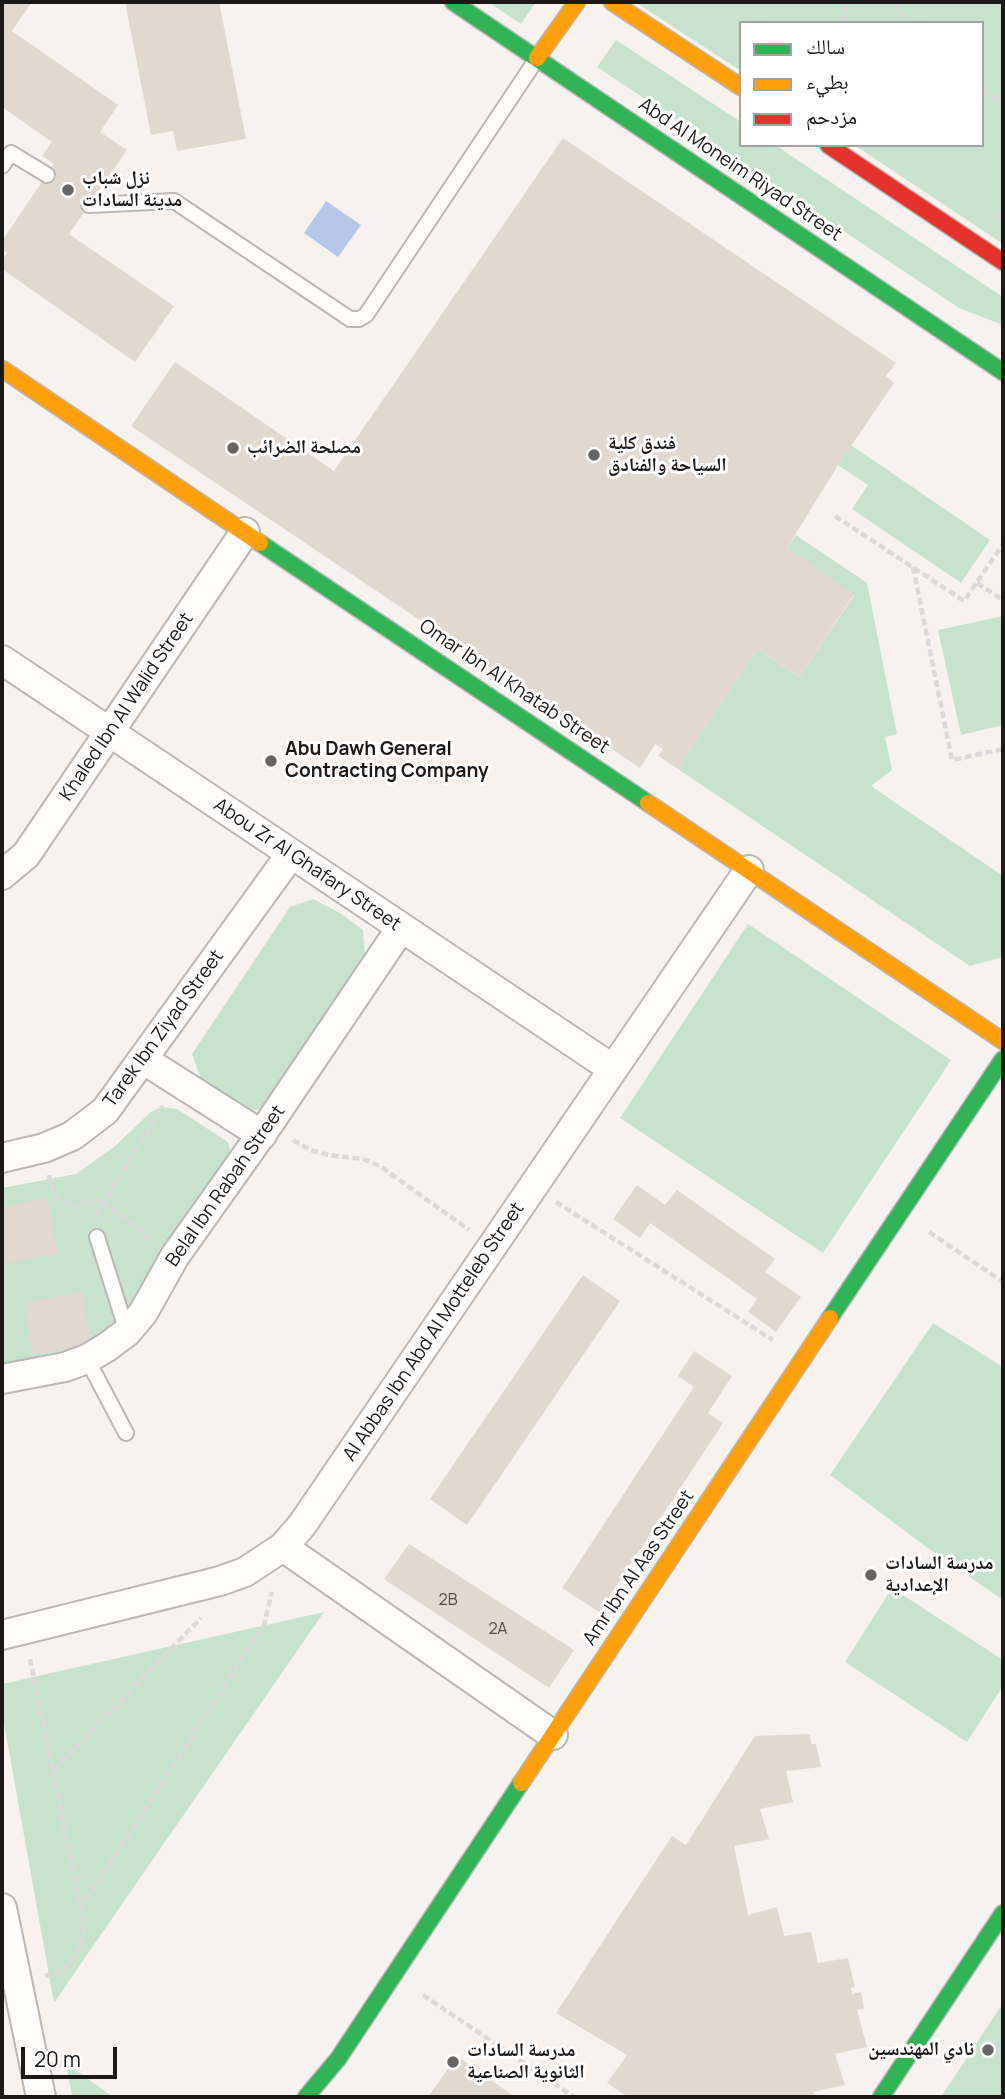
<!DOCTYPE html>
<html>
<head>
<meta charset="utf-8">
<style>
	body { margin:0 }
	#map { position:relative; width:1005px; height:2099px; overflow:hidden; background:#f7f2ee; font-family:Manrope,"Noto Naskh Arabic",sans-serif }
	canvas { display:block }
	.frame { position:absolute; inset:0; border:4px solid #1b1816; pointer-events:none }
	.legend { position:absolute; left:739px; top:21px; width:245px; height:126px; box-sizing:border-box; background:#fff; border:2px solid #a4a3a2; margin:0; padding:9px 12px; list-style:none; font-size:21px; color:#1b1816 }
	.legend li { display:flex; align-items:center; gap:14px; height:35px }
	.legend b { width:35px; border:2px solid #a4a3a2 }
	.scale { position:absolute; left:21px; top:2047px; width:96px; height:32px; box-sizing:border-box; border:4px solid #1b1816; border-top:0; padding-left:9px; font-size:21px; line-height:24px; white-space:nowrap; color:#1b1816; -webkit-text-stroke:5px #fff; paint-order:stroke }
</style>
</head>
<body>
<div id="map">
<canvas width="1005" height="2099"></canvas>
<div class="frame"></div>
<ul class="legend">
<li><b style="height:9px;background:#30b455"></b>سالك</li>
<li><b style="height:9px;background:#ff9f0a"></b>بطيء</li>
<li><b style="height:9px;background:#e5322d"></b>مزدحم</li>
</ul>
<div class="scale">20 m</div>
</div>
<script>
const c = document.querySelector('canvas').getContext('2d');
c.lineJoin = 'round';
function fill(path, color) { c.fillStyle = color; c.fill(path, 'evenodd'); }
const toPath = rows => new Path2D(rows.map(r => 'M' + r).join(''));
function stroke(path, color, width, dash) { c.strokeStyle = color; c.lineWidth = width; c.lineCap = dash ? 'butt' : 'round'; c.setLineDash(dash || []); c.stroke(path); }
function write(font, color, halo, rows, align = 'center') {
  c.font = font + ' Manrope,"Noto Naskh Arabic",sans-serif'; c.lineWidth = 6; c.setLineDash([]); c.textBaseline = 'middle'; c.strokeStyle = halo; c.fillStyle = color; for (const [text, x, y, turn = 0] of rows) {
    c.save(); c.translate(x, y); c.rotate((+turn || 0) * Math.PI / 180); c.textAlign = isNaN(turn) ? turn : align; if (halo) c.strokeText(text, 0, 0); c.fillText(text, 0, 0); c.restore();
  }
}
fill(toPath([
	[488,2,536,2,521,24],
	[635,2,1003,2,1003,244,854,145,982,145,982,23,741,23,741,71],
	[616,40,741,122,741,145,775,145,1003,297,1003,325,959,308,597,67],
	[851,445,990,540,961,583,852,509,868,485,838,465],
	[796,535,867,583,897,734,885,737,892,770,871,786,1003,876,1003,957,970,966,678,769,758,649,799,677,854,595,787,548],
	[1003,616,1003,725,961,735,938,630],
	[313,899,342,914,363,930,365,957,264,1109,246,1111,201,1079,192,1054,290,907],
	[748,924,951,1060,823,1253,620,1118],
	[161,1107,177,1109,228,1142,233,1161,133,1326,2,1380,2,1188,76,1174,114,1147,151,1112],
	[933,1323,1003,1367,1003,1600,925,1546,830,1475],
	[892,1588,1003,1660,1003,1686,967,1742,845,1662],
	[324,1612,91,1949,54,2003,2,1712,2,1684],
	[1003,2003,1003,2097,941,2097],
	[66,2063,113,2097,72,2097]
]), '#c8e3cd');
fill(toPath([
	[326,201,361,225,338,257,304,233]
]), '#b6c8e8');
fill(toPath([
	[2,2,32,2,12,31,118,105,100,132,127,150,69,234,174,306,135,362,2,269,2,260,7,253,2,250,2,241,54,164,42,156,52,142,2,107],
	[125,2,219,2,246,139,177,151,173,131,151,135],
	[563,138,896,363,886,376,894,383,838,465,787,548,854,594,799,677,758,649,678,769,658,756,663,749,655,744,640,768,131,426,175,362,334,471],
	[637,1185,665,1205,677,1190,775,1259,765,1272,801,1297,776,1332,748,1312,757,1299,650,1223,640,1238,613,1219],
	[47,1198,58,1254,2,1264,2,1207],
	[583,1275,620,1301,467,1525,430,1499],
	[82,1292,92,1344,33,1355,24,1303],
	[694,1351,732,1376,708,1413,723,1423,599,1612,562,1588,694,1387,678,1376],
	[409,1544,574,1650,549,1688,384,1579],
	[810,1734,811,1744,816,1744,821,1767,786,1771,793,1802,760,1809,769,1839,734,1846,748,1915,777,1907,784,1936,811,1932,818,1963,848,1958,855,1987,851,1988,852,1994,861,1992,864,2009,857,2010,867,2047,835,2054,845,2085,813,2092,814,2097,628,2097,607,2083,627,2055,556,2013,672,1836,686,1845,755,1736],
	[457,2056,515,2097,428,2097]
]), '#e1d8d0');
const lane = toPath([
	[2,166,11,153,47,175],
	[89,205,174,201,350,319,359,319,366,315,536,60],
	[97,1237,127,1332],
	[87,1359,126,1433]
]);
const street = toPath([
	[2,660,613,1069],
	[2,875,26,855,245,532],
	[144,1060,262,1135],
	[2,1158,44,1148,72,1136,105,1111,291,854],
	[2,1379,65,1367,87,1359,107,1347,127,1332,143,1313,175,1256,268,1125,401,928],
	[283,1547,553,1735],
	[2,1635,220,1581,245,1572,283,1547,302,1525,749,870],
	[2,1908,41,2097]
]);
const fast = toPath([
	[453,2,1003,372],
	[260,543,648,803],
	[830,1318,1003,1059],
	[306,2097,338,2059,521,1783],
	[881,2097,1003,1913]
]);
const slow = toPath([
	[612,2,741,87],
	[537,58,577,2],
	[2,369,260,543],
	[648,803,1003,1041],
	[521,1783,830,1318]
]);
const jam = toPath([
	[828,145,1003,262]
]);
stroke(lane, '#bab7b4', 18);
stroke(street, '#bab7b4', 32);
stroke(fast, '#bab7b4', 19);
stroke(slow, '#bab7b4', 19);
stroke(jam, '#bab7b4', 19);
stroke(toPath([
	[895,2,901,13,900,23],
	[845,23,846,9,851,2],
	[982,89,1003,103],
	[996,218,1003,207],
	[835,516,964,601,1003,544],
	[913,567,952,760,1003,749],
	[977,583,1003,600],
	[293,1140,310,1150,328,1155,363,1159,380,1166,469,1230],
	[49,1175,52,1190,58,1199,75,1206,91,1201,102,1201,152,1239],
	[556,1202,773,1340],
	[96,1215,163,1106],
	[929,1232,1003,1282],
	[30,1659,84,1924,83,1939,77,1953,68,1965,56,1973,45,1976],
	[54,1770,201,1618],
	[81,1909,264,1625,272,1592],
	[423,1995,574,2097]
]), '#dbd9d9', 4.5, [7, 3.5]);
stroke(lane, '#fefdfc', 14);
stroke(street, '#fefdfc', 28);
stroke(fast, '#30b455', 16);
stroke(slow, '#ff9f0a', 16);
stroke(jam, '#e5322d', 16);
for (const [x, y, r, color] of [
	[68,190,7,"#686462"],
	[233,448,7,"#686462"],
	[594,455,7,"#686462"],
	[271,761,7,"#686462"],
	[871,1575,7,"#686462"],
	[988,2050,7,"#686462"],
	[453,2062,7,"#686462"]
]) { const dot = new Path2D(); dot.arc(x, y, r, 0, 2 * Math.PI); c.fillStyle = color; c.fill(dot); stroke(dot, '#fff', 2.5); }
write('16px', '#504b48', null, [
	["2B",448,1601],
	["2A",498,1630]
]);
write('19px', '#1b1816', '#fff', [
	["Abd Al Moneim Riyad Street",740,170,34],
	["Omar Ibn Al Khatab Street",514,687,34],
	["Khaled Ibn Al Walid Street",127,707,-56],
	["Abou Zr Al Ghafary Street",307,865,34],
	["Tarek Ibn Ziyad Street",164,1029,-54],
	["Belal Ibn Rabah Street",226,1186,-55],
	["Al Abbas Ibn Abd Al Motteleb Street",434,1332,-56],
	["Amr Ibn Al Aas Street",639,1568,-56]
]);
write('bold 19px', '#1b1816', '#fff', [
	["نزل شباب",82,179],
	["مدينة السادات",82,201],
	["فندق كلية",608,444],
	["السياحة والفنادق",608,466],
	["مصلحة الضرائب",247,448],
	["Abu Dawh General",285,750],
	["Contracting Company",285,772],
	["مدرسة السادات",885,1564],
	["الإعدادية",885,1586],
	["نادي المهندسين",974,2050,"right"],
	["مدرسة السادات",467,2051],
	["الثانوية الصناعية",467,2073]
], 'left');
</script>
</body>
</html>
